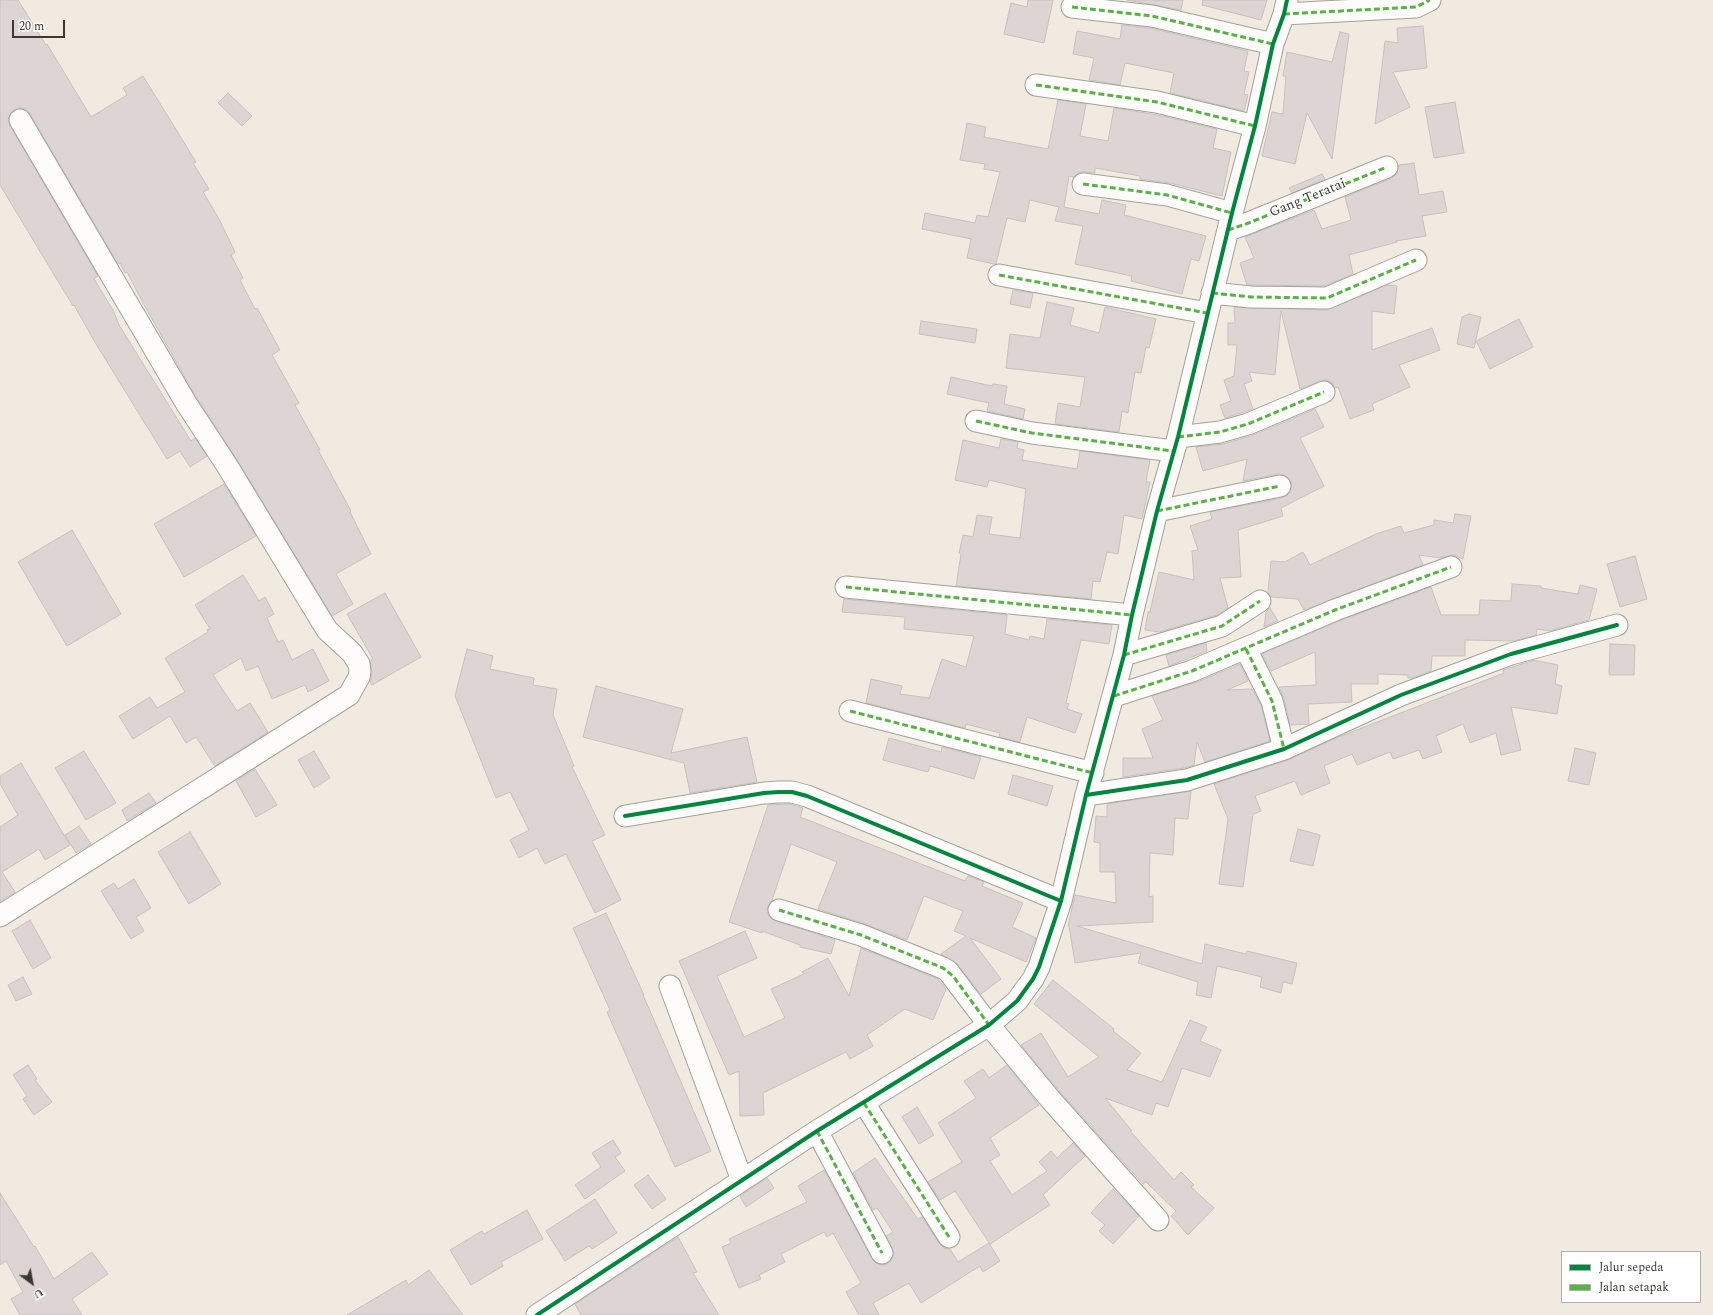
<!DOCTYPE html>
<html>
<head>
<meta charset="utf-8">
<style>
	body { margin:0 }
	#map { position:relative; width:1713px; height:1315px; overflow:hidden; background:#f0eae0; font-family:Spectral,serif }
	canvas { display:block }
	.legend { position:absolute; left:1561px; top:1251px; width:140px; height:52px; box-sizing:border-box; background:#fff; border:1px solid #b1afad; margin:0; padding:5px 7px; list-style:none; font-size:12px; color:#3c3831 }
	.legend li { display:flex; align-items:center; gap:8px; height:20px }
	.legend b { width:20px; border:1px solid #b1afad }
	.north { position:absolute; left:12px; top:1263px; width:40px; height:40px; -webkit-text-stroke:3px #fff; paint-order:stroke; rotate:148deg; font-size:11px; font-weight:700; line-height:16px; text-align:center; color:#3c3831 }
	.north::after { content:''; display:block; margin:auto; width:14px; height:18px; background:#3c3831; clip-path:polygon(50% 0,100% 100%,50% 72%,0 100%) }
	.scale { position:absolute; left:12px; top:20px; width:53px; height:18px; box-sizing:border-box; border:2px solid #3c3831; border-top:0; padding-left:5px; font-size:12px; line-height:14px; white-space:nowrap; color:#3c3831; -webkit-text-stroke:3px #fff; paint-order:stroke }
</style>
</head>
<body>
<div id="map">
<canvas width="1713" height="1315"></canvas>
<ul class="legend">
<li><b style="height:5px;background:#00873e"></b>Jalur sepeda</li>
<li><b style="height:5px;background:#57b346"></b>Jalan setapak</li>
</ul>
<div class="north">U</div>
<div class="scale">20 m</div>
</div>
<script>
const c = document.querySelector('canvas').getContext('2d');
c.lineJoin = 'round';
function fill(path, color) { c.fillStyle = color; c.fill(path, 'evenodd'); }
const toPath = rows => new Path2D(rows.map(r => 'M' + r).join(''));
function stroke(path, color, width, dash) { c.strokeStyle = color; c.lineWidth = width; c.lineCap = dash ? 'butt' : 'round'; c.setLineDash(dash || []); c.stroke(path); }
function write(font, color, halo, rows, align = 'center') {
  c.font = font + ' Spectral,serif'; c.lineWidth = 3; c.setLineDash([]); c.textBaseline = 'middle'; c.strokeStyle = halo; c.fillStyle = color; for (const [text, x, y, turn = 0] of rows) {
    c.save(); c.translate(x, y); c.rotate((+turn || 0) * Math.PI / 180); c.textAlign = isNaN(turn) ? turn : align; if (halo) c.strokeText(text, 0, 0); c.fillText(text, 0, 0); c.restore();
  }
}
const building = toPath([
	[0,0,18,0,46,45,47,44,91,117,127,95,123,88,143,76,196,162,193,163,209,189,203,192,219,219,235,252,231,255,243,278,240,280,255,309,257,308,280,350,272,355,299,403,295,405,320,450,318,450,351,511,350,512,371,554,336,574,353,604,332,616,236,458,196,397,142,301,127,272,125,273,120,263,118,264,30,114,26,109,20,108,14,110,10,114,8,120,10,126,98,276,94,279,114,312,119,325,191,441,195,438,207,456,190,467,180,451,167,459,96,344,74,305,73,306,0,185,0,0],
	[1028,0,1053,0,1044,43,1004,34,1011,3,1027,7,1028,0],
	[1127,0,1183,0,1181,10,1127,0],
	[1203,0,1267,0,1261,20,1202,5,1203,0],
	[1122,25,1150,28,1248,51,1244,71,1249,72,1244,94,1248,95,1244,111,1170,93,1174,73,1125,63,1120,85,1089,80,1094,58,1073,54,1077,31,1120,39,1122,25],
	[1423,26,1427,68,1393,72,1410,107,1375,124,1385,41,1398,43,1397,28,1423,26],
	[1340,32,1349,34,1332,159,1307,113,1295,164,1262,156,1272,112,1283,114,1286,76,1283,76,1287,52,1332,62,1340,32],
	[228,93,252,116,242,126,218,103,228,93],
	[1058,100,1086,104,1080,136,1108,141,1114,108,1158,115,1217,129,1213,148,1231,152,1222,196,1170,183,1140,179,1140,176,1095,168,1095,173,1084,172,1078,173,1073,177,1069,176,1064,207,1099,214,1102,200,1126,205,1124,215,1206,236,1199,261,1191,259,1182,294,1131,281,1132,276,1075,264,1083,226,1055,221,1059,207,1030,200,1025,222,1007,218,996,264,994,264,967,258,971,239,922,229,925,213,975,223,977,215,988,217,1000,172,984,169,985,164,960,160,967,123,986,127,984,137,1048,149,1058,100],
	[1455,102,1464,153,1434,158,1425,107,1455,102],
	[1414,163,1419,195,1443,191,1447,212,1422,216,1426,236,1396,241,1397,242,1349,255,1353,274,1325,286,1247,285,1240,263,1254,258,1245,237,1314,210,1322,229,1351,220,1345,197,1392,178,1397,174,1399,165,1414,163],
	[1322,174,1325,179,1292,193,1289,188,1322,174],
	[1387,285,1397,286,1394,314,1372,311,1372,350,1432,328,1440,350,1399,365,1410,387,1372,404,1374,410,1350,419,1338,387,1335,388,1331,382,1326,380,1320,381,1300,389,1281,311,1275,375,1249,372,1252,381,1244,384,1253,409,1225,418,1220,405,1231,401,1224,380,1234,376,1237,345,1228,345,1228,323,1235,323,1234,307,1327,310,1387,285],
	[1013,290,1033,293,1030,308,1010,304,1013,290],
	[1047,302,1074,308,1070,325,1099,333,1105,307,1156,319,1149,348,1146,347,1141,373,1135,372,1128,413,1122,411,1119,432,1055,424,1058,403,1080,407,1085,377,1006,368,1010,334,1040,338,1047,302],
	[1469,314,1481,317,1474,348,1457,344,1462,317,1469,314],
	[1519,319,1533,347,1490,369,1476,341,1519,319],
	[921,321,977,329,975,343,919,334,921,321],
	[951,377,992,386,993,384,1007,386,1004,404,1025,409,1023,419,987,411,989,403,947,394,951,377],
	[1315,409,1324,427,1300,438,1324,486,1281,508,1283,516,1238,530,1241,577,1220,578,1228,608,1217,615,1159,632,1145,630,1148,612,1150,612,1159,572,1194,580,1192,551,1198,550,1190,526,1212,519,1210,512,1282,498,1288,495,1291,489,1292,484,1289,478,1283,475,1278,474,1243,481,1247,459,1203,471,1196,447,1223,444,1251,436,1315,409],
	[1001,439,1018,442,1017,448,1024,450,1022,460,1077,469,1080,451,1150,460,1146,482,1150,482,1142,519,1124,515,1118,554,1107,552,1100,582,1093,581,1091,599,956,586,961,554,959,553,963,535,973,537,977,515,992,517,989,534,1020,538,1026,489,989,480,987,487,955,480,963,440,999,448,1001,439],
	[224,484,256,536,184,577,154,524,224,484],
	[1455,514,1471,516,1463,559,1453,555,1440,558,1419,555,1423,565,1304,610,1298,599,1271,597,1268,592,1271,561,1285,562,1303,552,1310,565,1376,534,1401,526,1404,533,1434,525,1434,520,1453,523,1455,514],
	[72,530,121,614,67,646,18,562,72,530],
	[1635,556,1647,599,1620,607,1607,564,1635,556],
	[243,575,259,601,265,597,274,614,267,618,278,642,283,640,292,660,313,649,329,681,308,692,305,685,272,699,258,666,246,671,241,658,213,675,237,711,250,703,268,732,215,766,196,737,186,743,170,716,133,739,119,716,150,697,157,708,185,692,165,658,208,632,207,630,210,629,195,605,243,575],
	[1512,584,1541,586,1541,588,1578,594,1580,585,1597,589,1589,620,1550,631,1537,629,1536,635,1514,641,1465,640,1465,656,1432,656,1431,671,1413,678,1408,678,1408,675,1378,674,1378,684,1351,684,1352,702,1308,704,1309,724,1290,725,1284,698,1279,687,1316,685,1315,652,1271,671,1262,654,1339,621,1431,587,1441,615,1479,615,1480,600,1511,601,1512,584],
	[385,593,421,657,372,685,370,682,372,673,370,661,373,659,347,614,385,593],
	[844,599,1007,615,1005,634,1029,640,1030,636,1044,639,1047,619,1112,625,1109,644,1081,640,1066,703,1069,704,1067,709,1082,714,1075,733,1027,717,1020,742,999,737,1000,733,966,724,965,728,866,703,871,679,902,686,900,694,929,698,942,659,966,667,974,636,904,629,905,617,842,612,844,599],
	[1270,608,1278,621,1264,627,1266,612,1270,608],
	[1206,643,1207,651,1169,666,1166,655,1206,643],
	[1610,644,1635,645,1634,675,1609,675,1610,644],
	[467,649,493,656,490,669,534,678,533,685,557,689,553,715,574,766,572,767,605,835,592,841,621,900,595,913,566,854,545,864,537,848,519,858,510,840,529,830,510,792,496,798,455,696,467,649],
	[1534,660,1558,665,1555,684,1562,686,1557,714,1511,707,1521,750,1501,755,1496,733,1470,743,1463,724,1436,736,1442,752,1423,759,1419,750,1393,759,1390,752,1357,765,1352,754,1324,766,1330,783,1301,795,1295,781,1255,796,1261,811,1253,814,1243,887,1219,884,1228,819,1214,784,1288,760,1341,736,1504,673,1503,670,1534,660],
	[1240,664,1248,681,1227,690,1252,689,1261,705,1270,741,1205,762,1197,742,1194,765,1184,768,1123,777,1123,758,1153,758,1142,729,1163,720,1152,696,1197,682,1240,664],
	[596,686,683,709,671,753,747,737,757,782,690,793,684,763,583,737,596,686],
	[889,738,941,752,942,747,981,757,974,779,930,766,928,772,883,760,889,738],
	[1575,748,1596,753,1589,785,1568,781,1575,748],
	[84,751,116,803,86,820,55,768,84,751],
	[314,751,330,778,314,788,298,760,314,751],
	[21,763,70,845,45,860,39,849,2,872,15,892,0,902,0,827,18,815,0,784,0,776,21,763],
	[255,769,277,805,256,817,236,781,255,769],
	[1013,775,1053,786,1047,806,1008,794,1013,775],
	[1191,791,1188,819,1175,818,1173,855,1150,853,1149,897,1153,896,1153,922,1077,926,1202,964,1205,944,1246,954,1247,951,1297,963,1292,984,1283,982,1281,993,1260,987,1262,977,1217,966,1211,998,1196,995,1198,982,1138,963,1141,953,1075,963,1069,926,1068,926,1075,895,1116,903,1115,872,1100,872,1100,843,1094,842,1096,816,1107,817,1107,804,1191,791],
	[149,793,156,803,127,821,122,810,149,793],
	[790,804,803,808,800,817,965,881,968,876,984,882,982,886,1023,903,1012,927,1036,938,1026,962,970,938,1001,979,981,994,957,964,941,954,966,936,954,931,963,911,924,896,907,940,865,924,818,909,837,862,791,844,772,900,768,906,767,913,771,918,776,921,835,940,831,954,800,947,800,945,762,931,762,933,729,922,768,805,790,804],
	[79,826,91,844,76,853,65,835,79,826],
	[1298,829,1320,835,1313,866,1290,861,1298,829],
	[190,832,221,884,189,904,158,852,190,832],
	[134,879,151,908,136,917,144,931,131,939,101,891,114,883,118,889,134,879],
	[606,913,644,995,643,995,711,1151,675,1167,607,1012,610,1010,573,928,606,913],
	[30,920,51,958,33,969,12,931,30,920],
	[745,931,757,958,717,976,744,1037,785,1018,771,989,804,974,802,972,828,958,849,996,861,948,938,979,946,989,933,1020,905,1009,867,1035,873,1046,850,1059,846,1052,763,1093,764,1115,740,1116,739,1071,729,1075,679,961,745,931],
	[23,977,32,994,16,1001,8,985,23,977],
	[1053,980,1114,1029,1113,1031,1141,1053,1127,1070,1162,1082,1190,1020,1207,1027,1200,1041,1221,1050,1210,1077,1182,1068,1168,1107,1156,1103,1152,1115,1105,1098,1132,1131,1130,1131,1174,1180,1181,1172,1194,1185,1191,1187,1214,1208,1188,1235,1171,1216,1176,1211,1146,1182,1143,1184,1060,1092,1021,1045,1041,1033,1068,1077,1099,1057,1034,1004,1053,980],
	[28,1065,37,1079,35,1080,52,1102,34,1115,23,1099,27,1096,13,1075,28,1065],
	[1007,1065,1039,1105,990,1138,1000,1155,990,1161,1012,1195,1047,1171,1039,1162,1051,1151,1057,1158,1073,1143,1085,1156,1043,1195,1050,1205,990,1244,955,1191,940,1200,928,1182,962,1162,938,1123,976,1098,964,1081,983,1069,989,1078,1007,1065],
	[917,1107,934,1135,919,1144,902,1117,917,1107],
	[613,1140,621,1153,615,1157,625,1171,585,1199,575,1185,601,1167,592,1153,613,1140],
	[875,1158,918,1219,922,1217,939,1243,944,1248,950,1249,958,1262,989,1243,1000,1261,983,1272,980,1266,921,1303,909,1283,873,1303,879,1315,859,1315,846,1292,861,1283,833,1233,827,1237,824,1232,781,1254,785,1262,759,1275,761,1279,739,1288,722,1247,731,1243,729,1239,807,1202,798,1186,824,1170,872,1259,876,1263,882,1265,887,1264,892,1260,894,1253,886,1236,893,1232,877,1208,873,1210,853,1173,875,1158],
	[648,1175,666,1199,652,1209,634,1185,648,1175],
	[767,1178,774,1188,746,1207,740,1196,767,1178],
	[1113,1189,1139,1216,1113,1244,1099,1231,1105,1225,1091,1213,1113,1189],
	[0,1193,34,1247,35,1246,54,1279,92,1252,108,1274,72,1299,82,1315,20,1315,11,1299,23,1292,6,1261,0,1265,0,1193],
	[595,1199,617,1233,592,1249,589,1246,565,1261,546,1231,595,1199],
	[527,1210,543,1239,501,1262,503,1266,471,1285,450,1250,482,1231,484,1234,527,1210],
	[678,1237,697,1272,693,1273,719,1315,581,1315,575,1304,678,1237],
	[429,1270,463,1315,347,1315,406,1280,408,1285,429,1270]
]);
fill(building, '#dcd5d3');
stroke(building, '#c7c1be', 1);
const minor = toPath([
	[1072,7,1152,16,1273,44],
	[1284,14,1416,7,1430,0],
	[1036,85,1157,102,1255,126],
	[1083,184,1167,195,1232,213],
	[1228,230,1246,224,1387,167],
	[999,275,1207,313],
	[1212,293,1251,297,1327,298,1416,260],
	[976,421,1032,433,1173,451],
	[1178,437,1220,432,1248,424,1324,392],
	[1157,511,1280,486],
	[846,587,1132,615],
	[1246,649,1272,701,1284,749],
	[1124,655,1222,626,1260,601],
	[1114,696,1192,671,1335,610,1451,567],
	[850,711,1093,773],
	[1086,795,1187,780,1284,749,1401,695,1511,654,1617,625],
	[625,816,764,793,779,792,792,792,807,796,1061,901],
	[779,910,861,935,943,968,948,971,989,1025,1051,1100,1158,1220],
	[0,916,349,695,359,677,360,671,359,664,352,653,327,630,226,464,186,403,20,120],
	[670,986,742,1180],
	[864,1103,949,1237],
	[817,1131,882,1253],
	[537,1315,817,1131,989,1025,1017,1001,1033,979,1039,967,1061,901,1086,795,1124,655,1132,615,1157,511,1178,437,1232,213,1255,126,1273,44,1284,14,1287,0]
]);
stroke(minor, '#a6a19a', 23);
stroke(minor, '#fdfcfa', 21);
stroke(toPath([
	[1072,7,1152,16,1273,44],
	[1284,14,1416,7,1430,0],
	[1036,85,1157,102,1255,126],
	[1083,184,1167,195,1232,213],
	[1228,230,1246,224,1387,167],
	[999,275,1207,313],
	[1212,293,1251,297,1327,298,1416,260],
	[976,421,1032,433,1173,451],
	[1178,437,1220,432,1248,424,1324,392],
	[1157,511,1280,486],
	[846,587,1132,615],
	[1246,649,1272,701,1284,749],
	[1124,655,1222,626,1260,601],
	[1114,696,1192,671,1335,610,1451,567],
	[850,711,1093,773],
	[779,910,861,935,943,968,953,976,989,1025],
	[864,1103,949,1237],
	[817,1131,882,1253]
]), '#57b346', 3, [6, 3]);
stroke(toPath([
	[1086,795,1187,780,1284,749,1401,695,1511,654,1617,625],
	[625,816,764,793,779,792,792,792,807,796,1061,901],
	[537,1315,817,1131,989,1025,1017,1001,1033,979,1039,967,1061,901,1086,795,1124,655,1132,615,1157,511,1178,437,1232,213,1255,126,1273,44,1284,14,1287,0]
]), '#00873e', 4);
write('14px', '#3c3831', '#fff', [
	["Gang Teratai",1308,199,-22]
]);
</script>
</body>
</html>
